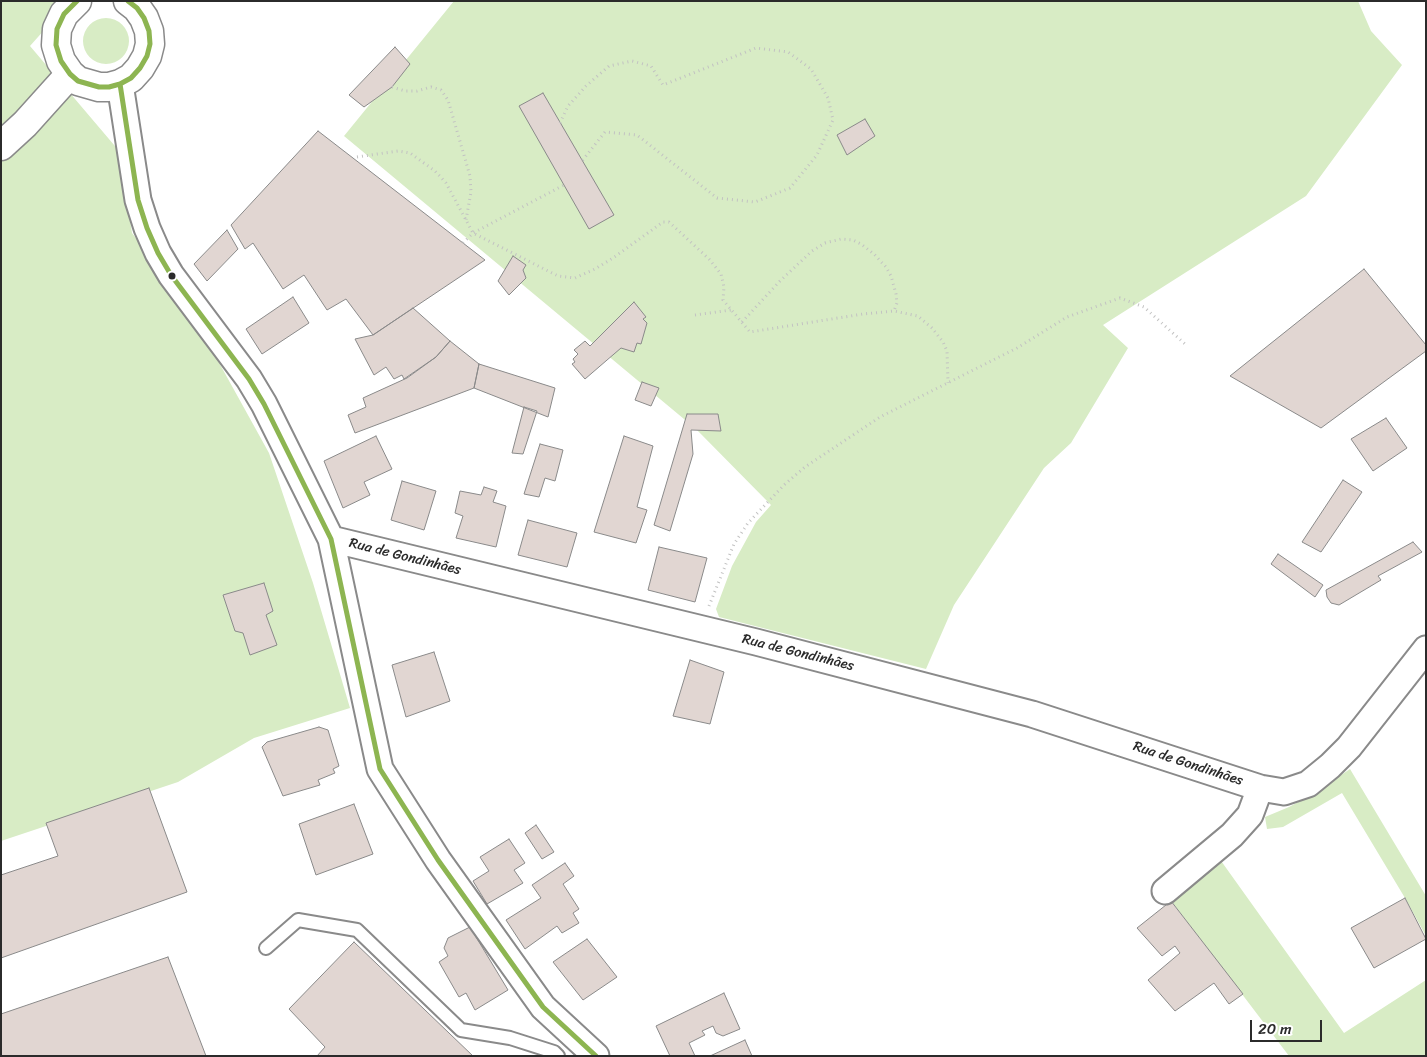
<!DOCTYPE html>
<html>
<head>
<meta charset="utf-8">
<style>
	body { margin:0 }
	#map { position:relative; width:1427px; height:1057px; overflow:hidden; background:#fff; font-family:Sriracha,sans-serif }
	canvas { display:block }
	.frame { position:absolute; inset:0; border:2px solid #2b2b2b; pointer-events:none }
	.scale { position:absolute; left:1250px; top:1020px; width:72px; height:22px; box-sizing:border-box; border:2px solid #2b2b2b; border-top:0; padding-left:6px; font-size:15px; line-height:18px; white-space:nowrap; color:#2b2b2b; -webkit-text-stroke:4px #fff; paint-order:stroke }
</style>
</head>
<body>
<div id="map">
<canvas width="1427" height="1057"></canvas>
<div class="frame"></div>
<div class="scale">20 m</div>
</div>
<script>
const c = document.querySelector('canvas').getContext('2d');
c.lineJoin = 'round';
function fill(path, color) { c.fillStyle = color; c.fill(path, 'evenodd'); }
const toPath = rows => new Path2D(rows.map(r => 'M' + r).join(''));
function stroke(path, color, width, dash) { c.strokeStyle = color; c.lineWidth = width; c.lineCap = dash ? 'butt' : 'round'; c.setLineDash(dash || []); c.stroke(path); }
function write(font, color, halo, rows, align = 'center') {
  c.font = font + ' Sriracha,sans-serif'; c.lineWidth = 4.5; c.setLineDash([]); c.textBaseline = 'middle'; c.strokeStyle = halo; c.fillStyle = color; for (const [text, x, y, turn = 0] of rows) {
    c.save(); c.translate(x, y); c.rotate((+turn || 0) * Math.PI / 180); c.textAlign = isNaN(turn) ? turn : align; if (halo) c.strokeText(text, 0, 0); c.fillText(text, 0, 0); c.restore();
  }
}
fill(toPath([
	[1,1,70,1,30,46,120,152,132,233,186,303,269,453,313,583,350,708,254,738,178,782,1,841],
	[454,1,1358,1,1371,31,1402,65,1306,196,1103,325,1128,348,1071,443,1044,468,954,605,926,669,719,617,716,609,732,566,756,522,771,505,696,429,344,136],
	'83 41a23 23 0 1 1 46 0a23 23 0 1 1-46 0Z',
	[1350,769,1426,896,1426,936,1405,898,1342,793,1283,827,1267,829,1265,817,1289,807,1313,794],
	[1219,858,1344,1033,1426,980,1426,1056,1289,1056,1169,898]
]), '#d8ecc5');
const building = toPath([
	[395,47,410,64,392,87,364,107,349,95,395,47],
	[543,93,614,215,589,229,519,106,543,93],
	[865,119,875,136,847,155,837,135,865,119],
	[318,131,463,243,485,260,373,335,346,299,327,310,304,275,283,289,253,243,245,249,231,225,318,131],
	[227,230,238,249,207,281,194,264,227,230],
	[513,256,526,265,523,270,526,278,509,295,498,281,513,256],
	[1364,269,1426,345,1426,351,1321,428,1230,376,1364,269],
	[293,297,309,323,262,354,246,329,293,297],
	[634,302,646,317,643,319,647,323,641,344,637,343,634,352,621,348,585,379,572,364,575,362,573,359,578,354,574,350,585,341,590,346,634,302],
	[413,308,450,341,436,357,404,379,402,375,394,379,386,367,374,375,355,339,373,335,413,308],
	[450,341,479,364,474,388,355,433,348,415,366,407,363,398,407,378,436,357,450,341],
	[479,364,555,388,548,417,474,388,479,364],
	[642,382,659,388,651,406,635,400,642,382],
	[524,407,537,411,523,454,512,453,524,407],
	[687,414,718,414,721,431,691,430,693,454,670,531,654,525,687,414],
	[1386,418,1407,448,1373,471,1351,439,1386,418],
	[376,436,392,469,364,482,370,495,343,508,324,461,376,436],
	[624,436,653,446,637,507,647,510,636,543,594,532,624,436],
	[540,444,563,450,555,481,545,478,539,497,524,494,540,444],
	[1343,480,1362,492,1321,552,1302,542,1343,480],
	[402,481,436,491,424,530,391,520,402,481],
	[484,487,497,491,493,502,506,506,496,547,456,538,463,516,455,513,460,491,481,495,484,487],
	[528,520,577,533,567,567,518,555,528,520],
	[1413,542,1422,552,1378,576,1381,580,1339,605,1331,603,1327,597,1326,590,1413,542],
	[659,547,707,558,695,602,648,590,659,547],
	[1278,554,1323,585,1315,597,1271,564,1278,554],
	[264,583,273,611,266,615,277,645,250,655,243,633,235,631,223,595,264,583],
	[434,652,450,701,406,717,392,665,434,652],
	[690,660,724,672,710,724,673,716,690,660],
	[319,727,328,730,339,766,333,769,335,773,318,780,320,785,283,796,262,747,267,742,319,727],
	[149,788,187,892,1,958,1,875,58,856,46,823,149,788],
	[354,804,373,854,316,875,299,824,354,804],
	[536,825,554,852,542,859,525,833,536,825],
	[509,839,525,863,514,870,523,883,487,904,473,881,489,871,480,857,509,839],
	[565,863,574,876,563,884,579,909,573,913,579,923,562,933,557,926,525,949,506,920,541,898,532,885,565,863],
	[1405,898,1426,939,1374,968,1351,928,1405,898],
	[1171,901,1243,994,1229,1004,1214,983,1175,1011,1148,980,1180,953,1175,946,1162,956,1137,928,1171,901],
	[470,927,508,990,475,1010,466,993,459,997,439,962,448,956,444,948,448,938,470,927],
	[587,939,617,977,583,1000,553,962,587,939],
	[354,942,473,1056,317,1056,325,1047,289,1009,354,942],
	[168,957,206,1056,1,1056,1,1014,168,957],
	[724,993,740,1029,723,1036,716,1033,713,1026,702,1031,705,1035,689,1043,695,1056,670,1056,656,1026,724,993],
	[745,1040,752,1056,710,1056,745,1040]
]);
fill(building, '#e1d6d2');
stroke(building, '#8a8a8a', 1);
const lane = toPath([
	[266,948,298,920,357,930,461,1030,510,1038,554,1052,558,1056]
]);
const street = toPath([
	[120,84,138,200,147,228,158,253,171,275,249,379,264,404,331,539,380,769,438,860,543,1007,596,1056],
	[331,539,756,642,1032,714,1260,788,1284,792,1308,784,1330,766,1349,747,1426,649],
	[1165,891,1232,835,1250,815,1260,788]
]);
const secondary = toPath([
	[77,1,64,14,57,29,56,45,61,61,70,74,78,81,99,87,109,87,120,84,131,78,140,68,147,56,150,44,149,31,144,18,137,8,128,1],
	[1,146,25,124,70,74]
]);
stroke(lane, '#8a8a8a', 16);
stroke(street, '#8a8a8a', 29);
stroke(secondary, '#8a8a8a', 31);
stroke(toPath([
	[392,87,405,91,417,91,431,87,441,90,448,100,470,176,471,192,466,220],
	[560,123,568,106,586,86,609,66,632,61,651,66,663,85,756,48,788,52,811,69,828,98,833,120,817,155,790,188,755,202,717,198,637,135,605,132,582,161],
	[357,157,398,151,410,153,435,171,446,183,473,233,558,276,575,278,595,269,613,258,663,222,669,222,709,259,721,274,724,287,723,300,750,332,863,314,894,311,918,316,932,328,943,342,947,351,948,383],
	[463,243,473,233,564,185],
	[695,315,731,310],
	[742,322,780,281,812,251,825,243,841,239,853,240,861,244,874,254,886,267,891,276,896,294,897,303,894,311],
	[709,606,734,544,748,523,784,485,805,467,880,417,1017,348,1067,317,1120,298,1144,307,1185,344]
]), '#c2c2c2', 3, [1, 4]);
stroke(lane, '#fff', 12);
stroke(street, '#fff', 25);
stroke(secondary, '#fff', 28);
stroke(toPath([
	[77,1,64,14,57,29,56,45,61,61,70,74,78,81,99,87,109,87,120,84,131,78,140,68,147,56,150,44,149,31,144,18,137,8,128,1],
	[120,84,138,200,147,228,158,253,171,275,249,379,264,404,331,539,380,769,438,860,543,1007,596,1056]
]), '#8db551', 5);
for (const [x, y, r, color] of [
	[172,276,4.5,"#2b2b2b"]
]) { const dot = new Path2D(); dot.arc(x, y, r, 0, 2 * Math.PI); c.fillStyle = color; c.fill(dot); stroke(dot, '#fff', 2); }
write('14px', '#2b2b2b', '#fff', [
	["Rua de Gondinhães",405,557,14],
	["Rua de Gondinhães",798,653,14],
	["Rua de Gondinhães",1188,764,18]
]);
</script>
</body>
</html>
